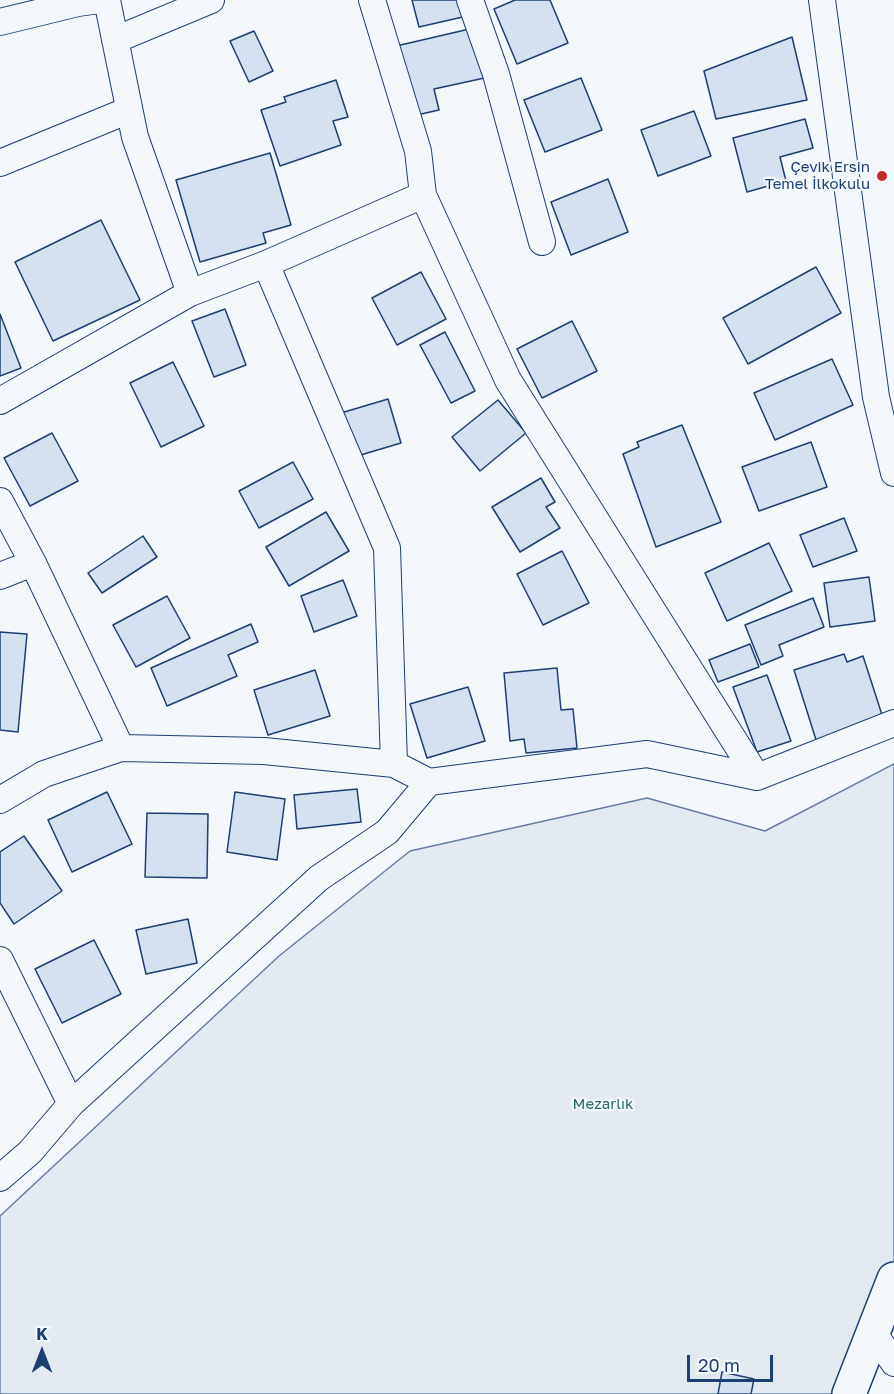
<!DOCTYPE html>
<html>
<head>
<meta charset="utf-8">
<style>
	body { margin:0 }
	#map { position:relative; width:894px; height:1394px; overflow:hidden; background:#f4f7fb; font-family:"Golos Text",sans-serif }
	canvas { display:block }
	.north { position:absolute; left:12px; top:1322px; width:60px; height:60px; -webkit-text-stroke:4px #f4f7fb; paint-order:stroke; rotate:0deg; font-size:16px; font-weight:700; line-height:24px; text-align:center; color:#1d3f73 }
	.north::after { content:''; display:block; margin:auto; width:21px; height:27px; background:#1d3f73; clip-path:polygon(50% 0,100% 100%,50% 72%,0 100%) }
	.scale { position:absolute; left:687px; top:1355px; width:86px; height:27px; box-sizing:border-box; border:3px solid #1d3f73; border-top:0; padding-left:8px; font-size:18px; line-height:21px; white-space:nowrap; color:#1d3f73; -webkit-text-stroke:4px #f4f7fb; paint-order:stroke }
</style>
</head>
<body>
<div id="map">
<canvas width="894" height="1394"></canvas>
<div class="north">K</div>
<div class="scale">20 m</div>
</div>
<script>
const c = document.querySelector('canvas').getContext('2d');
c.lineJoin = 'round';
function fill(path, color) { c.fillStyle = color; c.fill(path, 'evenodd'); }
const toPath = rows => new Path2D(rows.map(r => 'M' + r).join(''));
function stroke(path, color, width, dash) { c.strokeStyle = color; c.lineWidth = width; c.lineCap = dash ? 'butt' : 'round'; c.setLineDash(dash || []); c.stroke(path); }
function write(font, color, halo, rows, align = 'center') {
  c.font = font + ' "Golos Text",sans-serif'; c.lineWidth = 4.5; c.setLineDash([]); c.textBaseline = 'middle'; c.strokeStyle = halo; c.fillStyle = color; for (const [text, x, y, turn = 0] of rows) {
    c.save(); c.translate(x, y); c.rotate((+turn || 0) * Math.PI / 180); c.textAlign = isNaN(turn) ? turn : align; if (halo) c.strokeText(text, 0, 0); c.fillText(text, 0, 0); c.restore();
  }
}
const green = toPath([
	[894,764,894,1262,873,1332,841,1394,0,1394,0,1216,279,956,410,851,647,798,765,831,894,764]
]);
fill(green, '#e3e9f0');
stroke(green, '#687fa3', 1.5);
const building = toPath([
	[412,0,463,0,467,16,419,27,412,0],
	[515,0,550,0,568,43,517,64,494,9,515,0],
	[478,27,489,77,434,89,439,110,408,117,392,47,478,27],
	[254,31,273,71,249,82,230,41,254,31],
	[792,37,807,100,716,119,704,71,792,37],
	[581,78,602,130,545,152,524,100,581,78],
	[336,80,348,117,333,121,341,145,280,166,261,110,286,102,284,97,336,80],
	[694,111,711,156,658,176,641,130,694,111],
	[805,119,813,148,780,157,786,181,747,192,733,138,805,119],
	[270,153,291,225,263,233,266,243,200,262,176,180,270,153],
	[608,179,628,232,571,255,551,202,608,179],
	[101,220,140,300,53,341,15,262,101,220],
	[816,267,841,313,748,364,723,318,816,267],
	[421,272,446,319,397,345,372,298,421,272],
	[225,309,246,365,214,377,192,321,225,309],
	[0,314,21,368,0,376,0,314],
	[572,321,597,371,542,398,517,349,572,321],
	[445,332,475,391,451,403,420,345,445,332],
	[832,359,853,405,775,440,754,393,832,359],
	[173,362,204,426,161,447,130,383,173,362],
	[388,399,401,443,354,457,341,413,388,399],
	[498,400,526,433,480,471,452,437,498,400],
	[682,425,721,522,656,547,623,454,639,447,637,442,682,425],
	[52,433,78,481,30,506,4,458,52,433],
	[811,442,827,487,759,511,742,467,811,442],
	[293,462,313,499,259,528,239,491,293,462],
	[541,478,555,502,546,507,560,528,520,552,492,507,541,478],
	[326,512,349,551,289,586,266,547,326,512],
	[844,518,857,551,813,567,800,535,844,518],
	[143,536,157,557,102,593,88,573,143,536],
	[769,543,792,591,727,621,705,573,769,543],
	[562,551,589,603,543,625,517,574,562,551],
	[869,577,875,621,830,627,824,583,869,577],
	[343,580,357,616,314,632,301,596,343,580],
	[167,596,190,638,136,667,113,625,167,596],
	[813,598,824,627,779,645,783,656,761,665,745,625,813,598],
	[251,624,258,642,228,655,237,676,167,706,151,668,251,624],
	[0,632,27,634,18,732,0,730,0,632],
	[750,644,759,667,718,682,709,660,750,644],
	[844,654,847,662,863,656,884,721,817,743,794,670,844,654],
	[557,668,561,710,573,709,577,748,526,753,524,739,510,741,504,673,557,668],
	[315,670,330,716,268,735,254,690,315,670],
	[767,675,791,741,757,752,733,687,767,675],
	[468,687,485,741,427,758,410,704,468,687],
	[357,789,361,822,297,829,294,795,357,789],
	[107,792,132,844,72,872,48,820,107,792],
	[235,792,285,799,277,860,227,852,235,792],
	[147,813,208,814,207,878,145,877,147,813],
	[24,836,62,891,14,924,0,903,0,852,24,836],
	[188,919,197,963,146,974,136,930,188,919],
	[94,940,121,994,62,1023,35,969,94,940],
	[722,1372,754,1379,751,1394,718,1394,722,1372]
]);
fill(building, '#d5e0f0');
stroke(building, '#1d3f73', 1.5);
const street = toPath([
	[107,0,135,137,190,293],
	[372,0,418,151,423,195,508,380,757,777],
	[470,0,496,74,542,242],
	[822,0,876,397,894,473],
	[0,22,78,3,100,0],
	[115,40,211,0],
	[0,163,129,110],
	[266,264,387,548,394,764],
	[0,401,190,293,266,264,423,195],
	[0,501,33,563,121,748],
	[0,576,33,563],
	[0,800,44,774,121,748,264,751,394,764,429,782,647,754,757,777,894,723],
	[0,960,71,1104],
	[0,1178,30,1152,71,1104,319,878,387,832,429,782],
	[873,1332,894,1363]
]);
const secondary = toPath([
	[849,1394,894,1279]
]);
stroke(street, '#1d3f73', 28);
stroke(secondary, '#1d3f73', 36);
stroke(street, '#f4f7fb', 26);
stroke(secondary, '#f4f7fb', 33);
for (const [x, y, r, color] of [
	[882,176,6,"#c62828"]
]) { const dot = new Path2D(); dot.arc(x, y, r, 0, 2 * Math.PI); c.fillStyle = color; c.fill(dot); stroke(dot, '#f4f7fb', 2); }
write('15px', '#1d3f73', '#f4f7fb', [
	["Çevik Ersin",870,167],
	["Temel İlkokulu",870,184]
], 'right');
write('15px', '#2c6c60', '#f4f7fb', [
	["Mezarlık",603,1104]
]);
</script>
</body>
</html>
